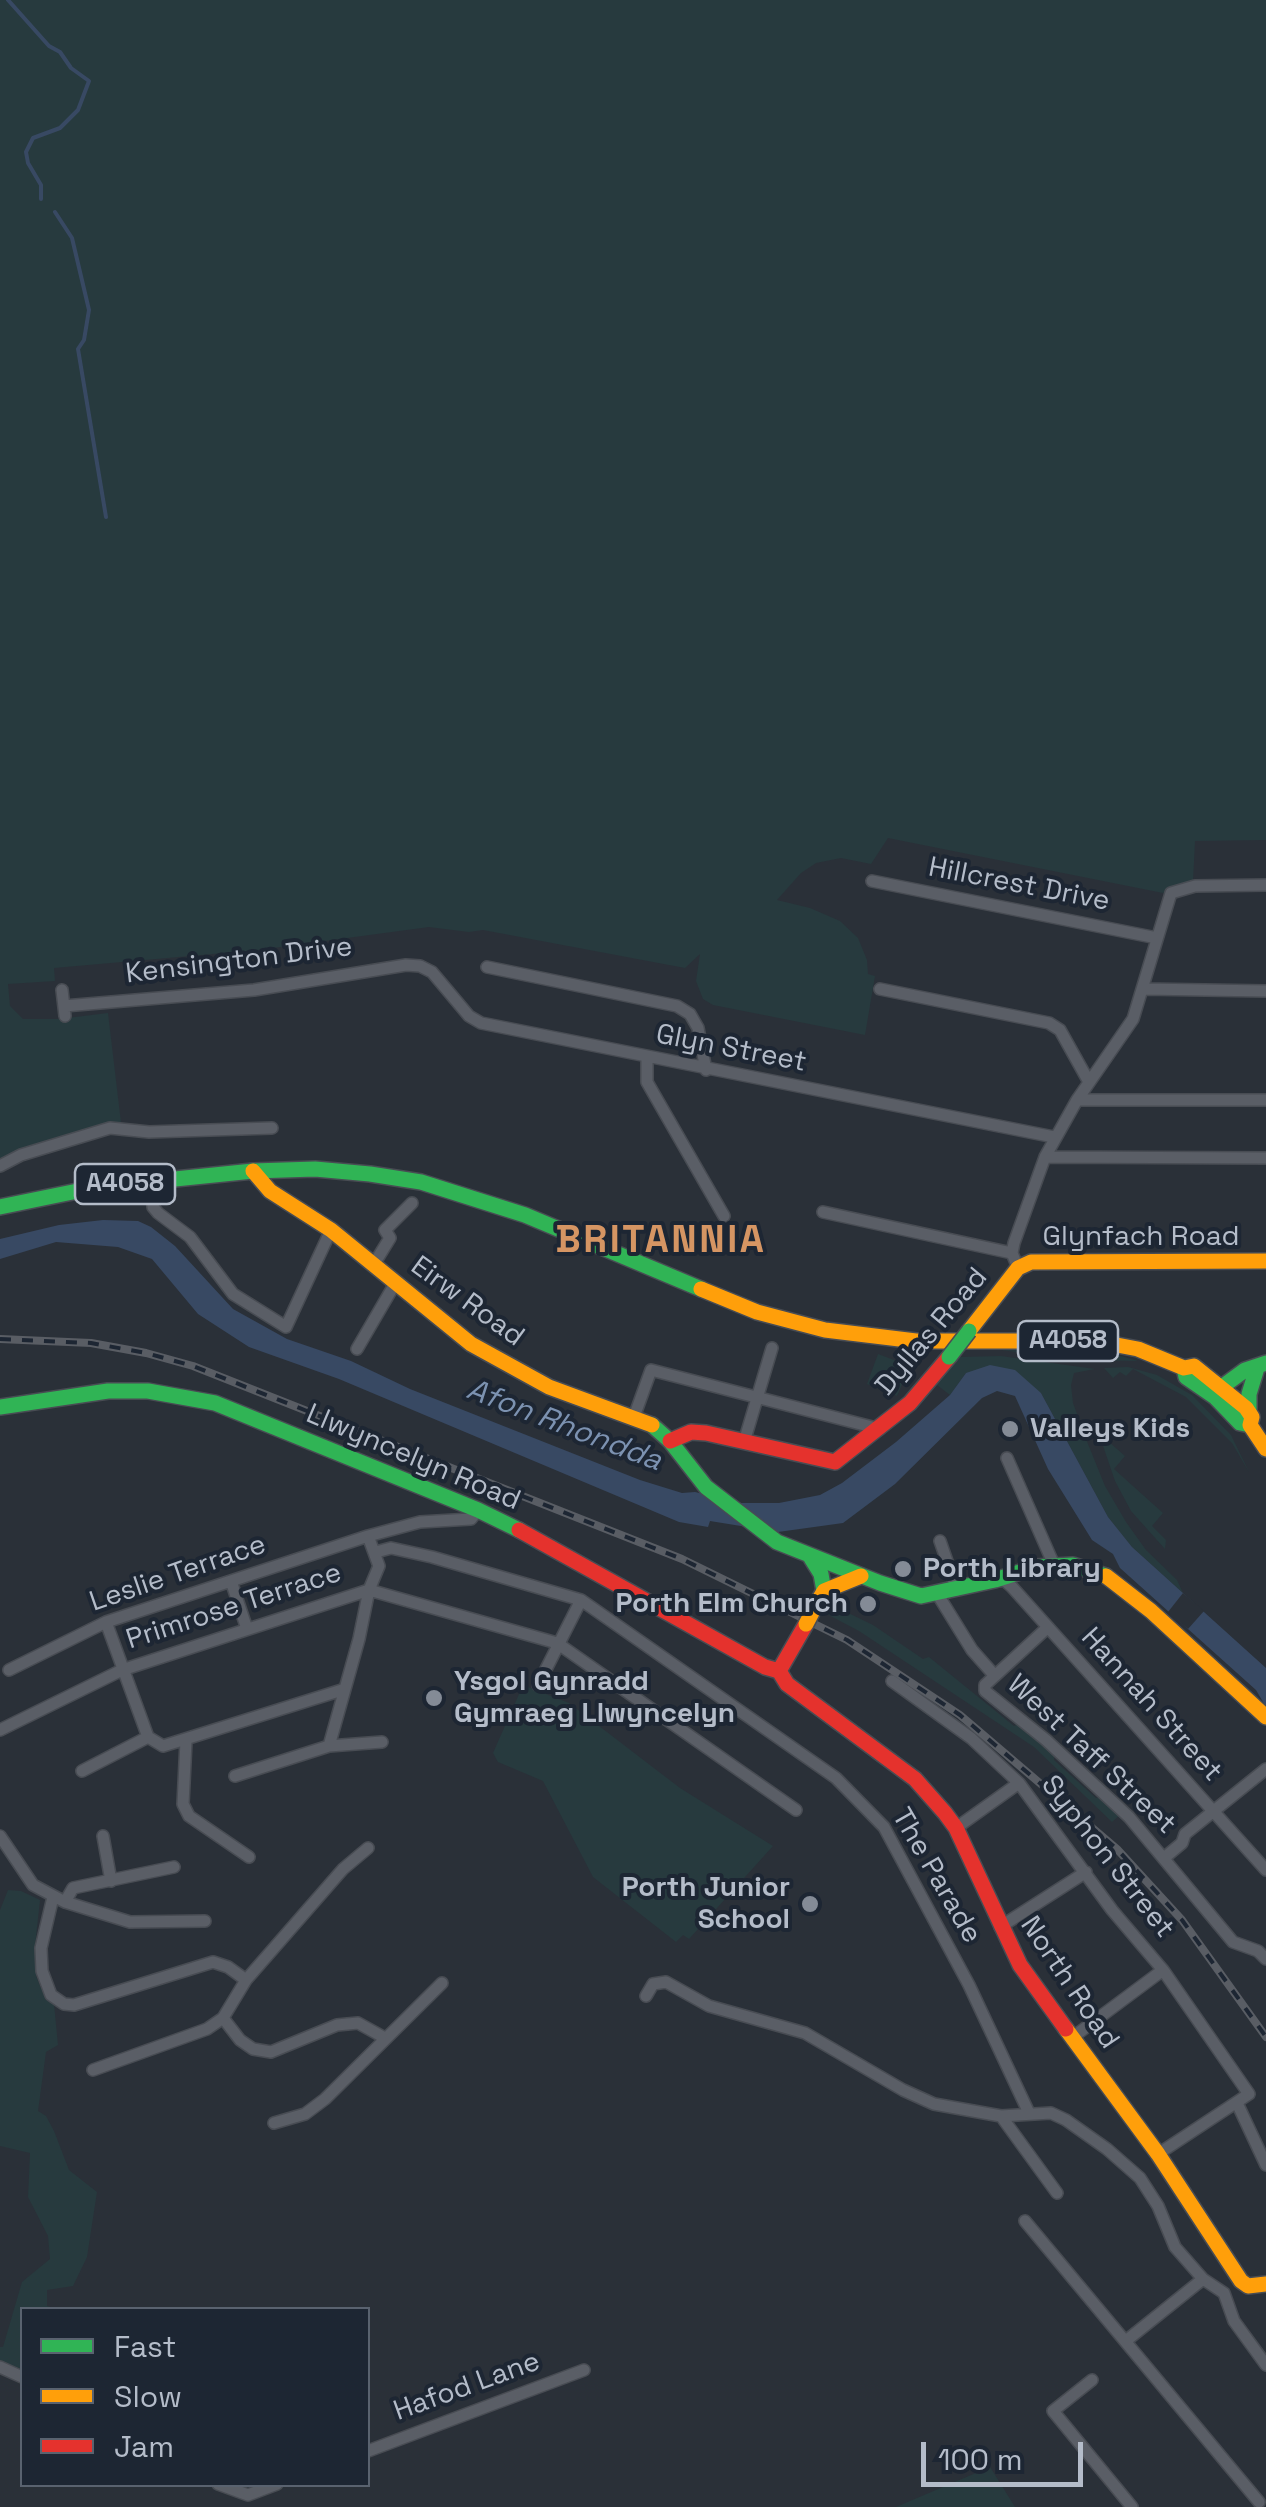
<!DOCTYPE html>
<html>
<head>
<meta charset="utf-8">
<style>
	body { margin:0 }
	#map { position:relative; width:1266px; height:2507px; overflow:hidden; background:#2a3038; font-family:"Space Grotesk",sans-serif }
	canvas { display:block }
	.legend { position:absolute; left:20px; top:2307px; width:350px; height:180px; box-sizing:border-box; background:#1d2633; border:2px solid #59626f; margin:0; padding:12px 18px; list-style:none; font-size:30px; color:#b4bcc9 }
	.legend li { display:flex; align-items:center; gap:20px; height:50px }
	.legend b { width:50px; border:2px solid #59626f }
	.scale { position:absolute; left:921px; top:2442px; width:162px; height:45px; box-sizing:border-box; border:5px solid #b4bcc9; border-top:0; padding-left:12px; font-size:30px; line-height:35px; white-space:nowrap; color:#b4bcc9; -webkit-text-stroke:8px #1d2633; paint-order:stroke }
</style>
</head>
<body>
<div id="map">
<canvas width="1266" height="2507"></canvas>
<ul class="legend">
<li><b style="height:12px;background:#30b455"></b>Fast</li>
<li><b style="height:12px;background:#ff9f0a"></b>Slow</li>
<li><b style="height:12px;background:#e5322d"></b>Jam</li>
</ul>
<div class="scale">100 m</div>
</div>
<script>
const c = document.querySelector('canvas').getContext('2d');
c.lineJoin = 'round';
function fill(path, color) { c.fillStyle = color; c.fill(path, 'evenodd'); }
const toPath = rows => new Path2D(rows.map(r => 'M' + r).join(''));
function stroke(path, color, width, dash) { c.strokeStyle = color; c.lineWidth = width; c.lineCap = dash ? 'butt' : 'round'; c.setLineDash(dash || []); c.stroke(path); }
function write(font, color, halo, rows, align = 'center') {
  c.font = font + ' "Space Grotesk",sans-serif'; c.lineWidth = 8; c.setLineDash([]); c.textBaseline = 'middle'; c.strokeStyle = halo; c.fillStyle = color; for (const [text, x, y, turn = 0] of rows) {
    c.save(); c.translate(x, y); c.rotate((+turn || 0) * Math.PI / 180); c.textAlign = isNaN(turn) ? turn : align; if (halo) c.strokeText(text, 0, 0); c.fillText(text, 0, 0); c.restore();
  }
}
fill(toPath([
	[0,0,1266,0,1266,840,1195,841,1193,882,1174,886,1163,893,888,838,871,864,841,858,816,863,801,873,777,900,810,908,840,921,858,938,867,960,868,974,875,976,865,1035,713,1005,703,999,696,981,700,954,685,968,483,930,469,932,429,927,258,950,54,968,55,981,8,984,10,1006,23,1019,59,1019,108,1013,122,1131,110,1128,0,1166],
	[1001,1350,1107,1352,1138,1361,1077,1360],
	[878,1354,910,1366,897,1396,867,1384],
	[1001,1356,1095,1369,1074,1373,1071,1385,1073,1403,1088,1444,1105,1486,1126,1522,1146,1550,1177,1580,1183,1593,1132,1547,1108,1517,1041,1393,966,1373,950,1395,937,1385,960,1357],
	[1128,1367,1157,1375,1192,1395,1231,1435,1249,1472,1232,1443,1186,1397,1133,1369,1126,1376,1120,1372,1113,1378,1104,1368],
	[1101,1440,1109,1442,1125,1456,1114,1469,1163,1513,1152,1526,1166,1540,1165,1549,1131,1511,1115,1481],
	[840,1594,842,1610,873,1625,923,1659,929,1657,1014,1726,1021,1723,1054,1752,1054,1760,1096,1798,1103,1796,1121,1814,1112,1822,1034,1747,859,1631,821,1611,830,1598],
	[523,1685,569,1703,680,1788,773,1846,689,1939,683,1935,676,1942,593,1877,543,1781,498,1762,493,1753],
	[8,1890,21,1891,40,1900,35,1946,36,1976,46,2000,54,2004,58,2045,46,2052,38,2111,46,2116,54,2131,69,2170,97,2192,87,2257,73,2286,47,2290,47,2306,58,2309,22,2310,22,2372,0,2363,0,2347,3,2347,22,2282,50,2259,48,2236,28,2197,30,2153,0,2146,0,1910],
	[990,2467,1015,2507,896,2507]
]), '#273a3e');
fill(toPath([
	[103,1220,138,1221,151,1227,175,1246,233,1309,287,1339,351,1361,410,1389,640,1480,682,1493,695,1492,741,1503,779,1503,820,1495,842,1483,896,1442,950,1395,966,1373,990,1365,1015,1370,1041,1393,1108,1517,1132,1547,1266,1668,1266,1707,1256,1690,1120,1568,1113,1554,1092,1540,1048,1469,1015,1396,997,1391,982,1398,895,1484,843,1523,778,1532,710,1521,708,1527,679,1522,339,1379,249,1347,198,1314,152,1259,118,1247,56,1242,0,1259,0,1239,59,1225]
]), '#384963');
fill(toPath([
	[1183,1593,1204,1611,1188,1629,1168,1612]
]), '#2a3038');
stroke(toPath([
	[8,0,49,46,60,52,71,68,89,81,78,110,60,128,33,138,26,152,28,163,41,185,41,199],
	[55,212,72,238,89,310,84,340,78,349,106,517]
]), '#384963', 4);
const street = toPath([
	[872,881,1157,938],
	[487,967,677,1006,690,1014,698,1028,706,1070],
	[880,989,1049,1023,1060,1030,1089,1082],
	[1144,989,1266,991],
	[62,990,65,1016],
	[64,1006,254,990,406,965,420,966,432,972,469,1016,481,1023,1054,1137],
	[647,1058,647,1082,724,1216],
	[1077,1100,1266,1100],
	[1045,1157,1266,1158],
	[0,1166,21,1155,110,1128,149,1132,272,1128],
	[151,1181,153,1207,158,1213,190,1237,233,1294,286,1327,331,1230],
	[823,1212,1012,1253],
	[374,1264,390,1238,385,1230,412,1203],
	[1018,1268,1012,1253,1014,1243,1045,1157,1077,1100,1133,1019,1171,893,1195,886,1266,885],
	[357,1349,396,1282],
	[634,1417,651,1370,880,1429],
	[744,1442,772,1348],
	[1007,1458,1054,1565],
	[940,1541,957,1590],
	[376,1552,391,1548,432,1557,581,1600,836,1778,884,1827,969,1985,1029,2113],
	[995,1580,1005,1581,1012,1587,1266,1870],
	[231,1581,247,1629],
	[938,1595,972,1650,995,1676],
	[106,1622,148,1737,163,1746,342,1690],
	[1047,1628,985,1685,985,1691,1046,1740,1129,1817,1233,1942,1258,1951,1266,1959],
	[9,1670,106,1622,368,1536,420,1522,471,1519,478,1510],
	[892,1681,971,1738,1019,1783,1112,1910,1163,1970,1249,2094,1158,2154],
	[538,1685,581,1600],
	[0,1730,122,1670,369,1590,557,1643,796,1810],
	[186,1741,183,1804,189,1816,249,1857],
	[329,1746,359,1639,369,1590,379,1566,368,1536],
	[82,1771,148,1737],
	[235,1776,329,1746,382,1742],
	[956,1828,1019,1783],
	[0,1836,33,1885,65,1902,73,1888,174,1867],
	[103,1836,111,1881],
	[1164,1858,1182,1843,1185,1834,1266,1769],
	[53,1897,41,1948,42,1971,51,1995,64,2004,74,2005,213,1962,228,1967,246,1980],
	[65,1902,130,1922,205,1921],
	[1000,1927,1086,1872],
	[646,1996,653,1984,666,1982,709,2006,805,2033,903,2090,934,2104,1001,2116,1051,2113,1066,2120,1107,2149,1140,2178,1158,2206,1175,2247,1203,2279,1224,2293],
	[223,2018,240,2040,253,2049,271,2052,337,2025,358,2023,385,2038],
	[1073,2037,1163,1970],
	[93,2070,207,2029,223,2018,246,1980,343,1869,368,1848],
	[1237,2103,1266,2165],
	[1001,2116,1057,2193],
	[274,2123,305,2114,325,2099,442,1983],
	[1025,2221,1259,2502],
	[1224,2293,1234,2321,1266,2365],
	[1127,2340,1203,2279],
	[0,2367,22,2377],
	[1092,2380,1053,2411,1132,2507],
	[368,2451,584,2370],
	[218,2484,248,2495,277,2484]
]);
const fast = toPath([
	[0,1207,97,1187,253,1171,315,1169,370,1174,421,1182,525,1215,701,1289],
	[1184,1368,1186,1377,1215,1397,1240,1423,1250,1425],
	[1215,1392,1245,1370,1266,1363],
	[0,1407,108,1391,148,1391,215,1403,478,1510,519,1530],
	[1249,1412,1249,1394,1257,1368],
	[652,1425,670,1441,706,1487,777,1542,880,1583,921,1596,995,1580,1036,1567,1073,1565,1106,1576],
	[811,1558,821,1574,824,1591]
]);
const slow = toPath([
	[253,1171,270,1191,331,1230,471,1344,549,1387,652,1425],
	[701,1289,757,1312,825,1330,916,1341,1096,1341,1138,1349,1184,1368,1194,1366,1246,1408,1252,1417,1250,1425,1266,1449],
	[969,1331,1018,1268,1031,1262,1266,1261],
	[1106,1576,1151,1611,1266,1717],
	[818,1601,824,1591,861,1576],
	[1066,2029,1158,2154,1241,2281,1248,2286,1266,2284]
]);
const jam = toPath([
	[670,1441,691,1432,706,1433,835,1462,910,1403,949,1357],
	[519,1530,765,1667,779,1671],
	[779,1671,787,1684,915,1779,945,1813,956,1828,1020,1965,1066,2029],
	[779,1671,806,1624]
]);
stroke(street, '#484c53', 14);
stroke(fast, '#484c53', 18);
stroke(slow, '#484c53', 18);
stroke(jam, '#484c53', 18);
stroke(street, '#5a5e66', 11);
stroke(fast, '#30b455', 15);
stroke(slow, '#ff9f0a', 15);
stroke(jam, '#e5322d', 15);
const rail = toPath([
	[0,1339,91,1343,146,1353,193,1366,682,1559,847,1640,960,1715,1117,1849,1182,1920,1266,2037]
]);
stroke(rail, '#595d64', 8);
stroke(rail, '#1d2633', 4, [11]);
const fastBridge = toPath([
	[949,1357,969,1331]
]);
const slowBridge = toPath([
	[806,1624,818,1601]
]);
stroke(fastBridge, '#484c53', 18, []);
stroke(slowBridge, '#484c53', 18, []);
stroke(fastBridge, '#30b455', 15);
stroke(slowBridge, '#ff9f0a', 15);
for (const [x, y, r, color] of [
	[1010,1429,10,"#848b96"],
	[903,1569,10,"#848b96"],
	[868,1604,10,"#848b96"],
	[434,1698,10,"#848b96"],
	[810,1904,10,"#848b96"]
]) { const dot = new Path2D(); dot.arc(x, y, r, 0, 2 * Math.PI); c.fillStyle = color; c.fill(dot); stroke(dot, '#1d2633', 4); }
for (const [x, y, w] of [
	[125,1184,100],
	[1068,1341,100]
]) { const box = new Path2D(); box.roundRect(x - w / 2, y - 20, w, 40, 8); c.fillStyle = '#1d2633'; c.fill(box); stroke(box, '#b4bcc9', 2.5); }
write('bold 25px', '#b4bcc9', null, [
	["A4058",125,1184],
	["A4058",1068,1341]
]);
write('28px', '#b4bcc9', '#1d2633', [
	["Hillcrest Drive",1019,885,11],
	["Kensington Drive",239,961,-7],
	["Glyn Street",731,1049,11],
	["Glynfach Road",1141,1237],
	["Eirw Road",467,1302,36],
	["Dyllas Road",932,1332,-50],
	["Llwyncelyn Road",413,1458,23],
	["Leslie Terrace",178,1574,-19],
	["Primrose Terrace",234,1607,-18],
	["Hannah Street",1151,1705,48],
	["West Taff Street",1091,1755,43],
	["Syphon Street",1107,1857,52],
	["The Parade",936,1876,60],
	["North Road",1069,1983,56],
	["Hafod Lane",467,2387,-20]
]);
write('bold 28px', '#b4bcc9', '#1d2633', [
	["Valleys Kids",1030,1429],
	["Porth Library",923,1569],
	["Porth Elm Church",848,1604,"right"],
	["Ysgol Gynradd",454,1682],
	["Gymraeg Llwyncelyn",454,1714],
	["Porth Junior",790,1888,"right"],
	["School",790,1920,"right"]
], 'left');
write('italic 30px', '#7c92b1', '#1d2633', [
	["Afon Rhondda",564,1426,21]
]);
c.letterSpacing = '2.5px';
write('bold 38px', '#d59563', '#1d2633', [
	["BRITANNIA",661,1242]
]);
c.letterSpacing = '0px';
</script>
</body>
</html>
